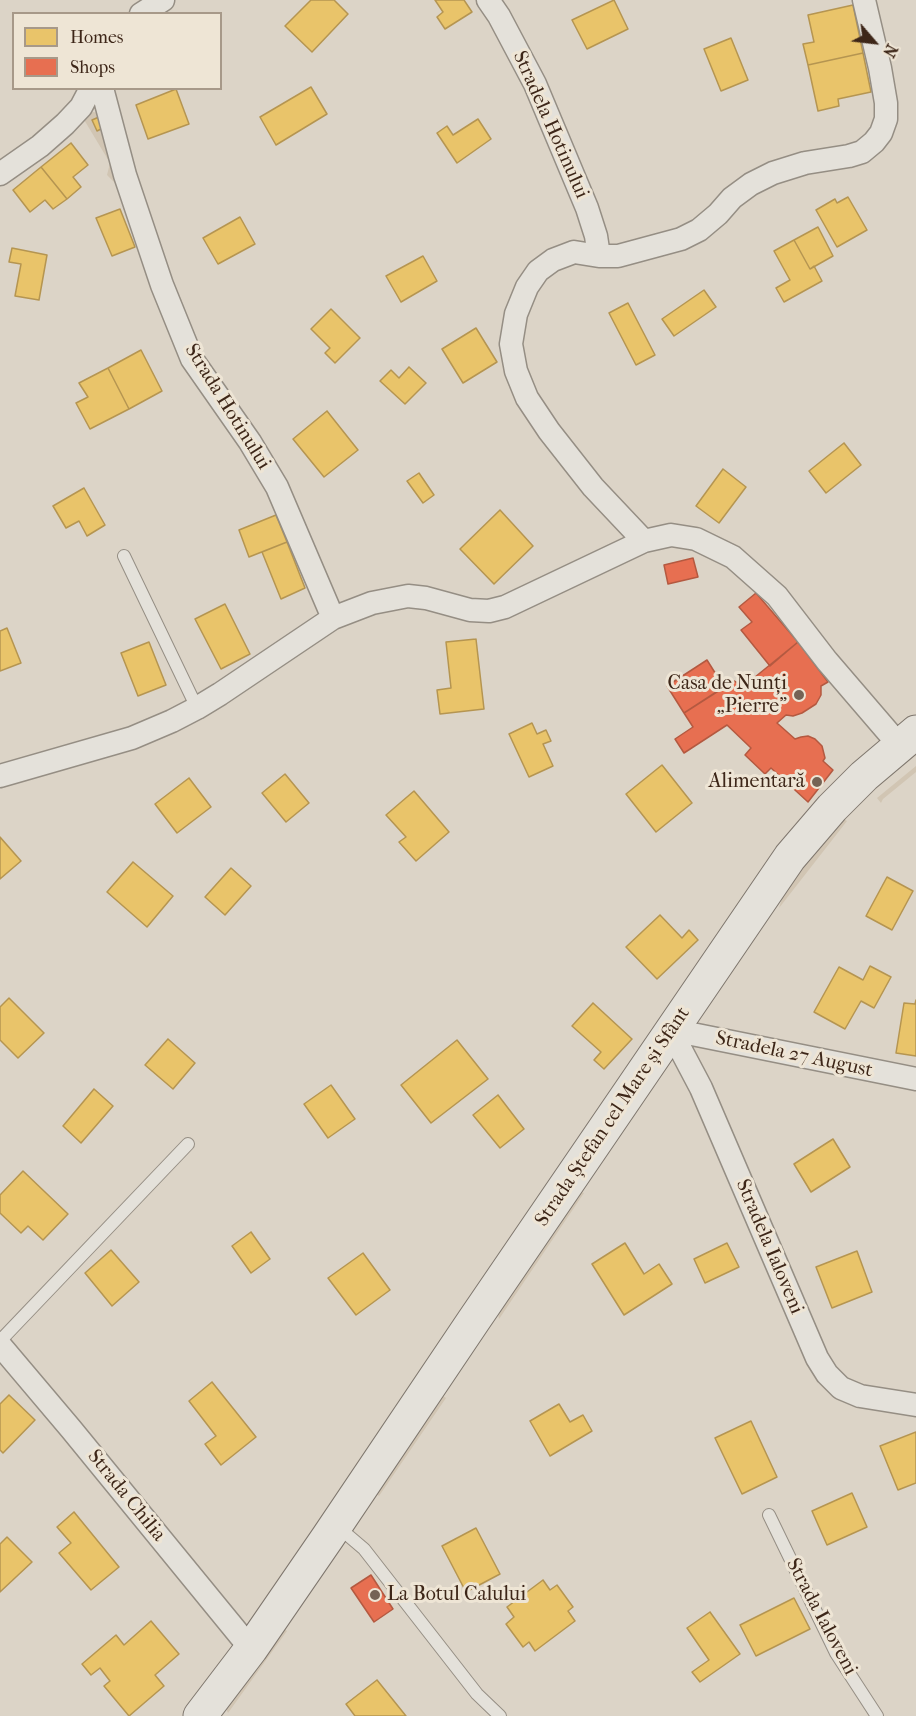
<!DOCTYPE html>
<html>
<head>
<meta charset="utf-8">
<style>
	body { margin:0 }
	#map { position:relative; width:916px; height:1716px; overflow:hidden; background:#dcd4c7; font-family:"IM FELL French Canon",serif }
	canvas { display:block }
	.legend { position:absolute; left:12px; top:12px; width:210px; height:78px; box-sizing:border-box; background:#eee5d5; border:2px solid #a79989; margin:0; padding:8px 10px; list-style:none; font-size:18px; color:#3d2618 }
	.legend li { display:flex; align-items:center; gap:12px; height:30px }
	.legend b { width:30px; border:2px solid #a79989 }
	.north { position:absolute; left:844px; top:12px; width:60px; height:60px; -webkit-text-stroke:4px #eee5d5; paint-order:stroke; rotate:118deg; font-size:16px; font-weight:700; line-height:24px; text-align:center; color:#3d2618 }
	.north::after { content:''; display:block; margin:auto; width:21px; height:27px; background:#3d2618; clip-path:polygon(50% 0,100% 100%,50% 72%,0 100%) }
</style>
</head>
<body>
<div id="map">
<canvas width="916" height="1716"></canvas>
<ul class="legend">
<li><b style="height:16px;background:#e9c46a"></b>Homes</li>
<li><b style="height:16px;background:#e76f51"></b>Shops</li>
</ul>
<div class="north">N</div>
</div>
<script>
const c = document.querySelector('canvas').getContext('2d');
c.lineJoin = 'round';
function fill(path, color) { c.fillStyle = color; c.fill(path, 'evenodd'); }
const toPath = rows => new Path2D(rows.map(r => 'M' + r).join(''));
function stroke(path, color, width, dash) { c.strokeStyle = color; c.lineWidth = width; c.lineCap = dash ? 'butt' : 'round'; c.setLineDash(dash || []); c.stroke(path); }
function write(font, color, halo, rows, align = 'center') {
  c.font = font + ' "IM FELL French Canon",serif'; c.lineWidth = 6; c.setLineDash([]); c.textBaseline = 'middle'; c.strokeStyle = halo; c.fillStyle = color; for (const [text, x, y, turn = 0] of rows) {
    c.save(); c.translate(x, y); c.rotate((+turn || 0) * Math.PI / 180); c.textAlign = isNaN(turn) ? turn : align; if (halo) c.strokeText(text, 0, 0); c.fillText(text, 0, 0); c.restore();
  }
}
fill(toPath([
	[93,112,99,113,117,185,107,175,110,163,83,118],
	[916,766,916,772,883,799,881,803,877,798],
	[842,818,847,821,779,908,784,892],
	[579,1191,584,1193,499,1319,497,1309],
	[440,1394,446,1398,379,1496,373,1492],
	[283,1628,287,1631,228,1713,225,1707]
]), '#d1c5b3');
const homes = toPath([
	[311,0,334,0,348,14,312,52,285,26,311,0],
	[435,0,464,0,472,12,445,29,437,17,443,12,435,0],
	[614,0,628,29,587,49,572,20,614,0],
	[853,5,863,53,808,65,803,44,814,42,808,15,853,5],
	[731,38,748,80,721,91,704,49,731,38],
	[863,53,871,92,838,99,839,106,818,111,808,65,863,53],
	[311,87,327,114,276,145,260,117,311,87],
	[176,89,189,124,148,139,136,105,176,89],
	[99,117,105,127,97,131,92,120,99,117],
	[478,119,491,139,457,163,437,133,447,126,453,135,478,119],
	[71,143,88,165,73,177,81,187,67,199,41,167,71,143],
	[41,167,67,199,53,209,45,200,30,212,13,190,41,167],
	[848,197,867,230,837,247,816,210,835,199,837,203,848,197],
	[120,209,135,247,112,256,96,218,120,209],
	[240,217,255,244,218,264,203,238,240,217],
	[818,227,833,256,810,269,794,240,818,227],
	[794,240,810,269,814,266,822,281,784,302,776,288,790,280,774,251,794,240],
	[12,248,47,255,39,300,15,296,21,264,9,262,12,248],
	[423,256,437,281,401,302,386,276,423,256],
	[704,290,716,307,674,336,662,319,704,290],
	[628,303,655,355,636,365,609,313,628,303],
	[331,309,360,338,335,363,325,353,330,348,311,329,331,309],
	[476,328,497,362,463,383,442,349,476,328],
	[141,350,162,391,129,409,108,368,141,350],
	[409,367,426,383,405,404,380,381,391,370,399,378,409,367],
	[108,368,129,409,90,429,76,403,88,397,79,383,108,368],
	[327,411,358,450,324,477,293,439,327,411],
	[844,443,861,465,826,493,809,471,844,443],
	[723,469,746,487,719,523,696,506,723,469],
	[419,473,434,495,423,503,407,481,419,473],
	[84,488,105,525,87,536,79,521,66,528,53,506,84,488],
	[500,510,533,546,494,584,460,549,500,510],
	[276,515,287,542,249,557,239,530,276,515],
	[287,542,305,588,281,599,262,552,287,542],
	[225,604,250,654,221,669,195,619,225,604],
	[7,628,21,663,0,671,0,631,7,628],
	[476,639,484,709,440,714,437,690,451,688,446,642,476,639],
	[149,642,166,685,138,696,121,653,149,642],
	[532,723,537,734,546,730,551,741,543,744,553,766,529,777,509,734,532,723],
	[662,765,692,803,656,832,626,794,662,765],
	[285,774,309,803,286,822,262,793,285,774],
	[189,778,211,807,177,833,155,804,189,778],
	[414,791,449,832,416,861,399,842,406,837,386,815,414,791],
	[0,837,21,861,0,879,0,837],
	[133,862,173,896,147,927,107,892,133,862],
	[231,868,251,886,225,915,205,897,231,868],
	[887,877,913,891,892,930,866,916,887,877],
	[660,915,682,938,689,930,698,940,657,979,626,947,660,915],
	[870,966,891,977,874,1008,861,1001,845,1029,814,1012,839,967,863,980,870,966],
	[9,998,44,1033,18,1058,0,1040,0,1007,9,998],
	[916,1000,916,1056,896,1053,904,1003,915,1004,916,1000],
	[593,1003,632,1039,604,1069,594,1060,601,1052,572,1026,593,1003],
	[168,1039,195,1063,173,1089,145,1065,168,1039],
	[457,1040,488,1079,431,1123,401,1085,457,1040],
	[331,1085,355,1119,328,1138,304,1104,331,1085],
	[94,1089,113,1106,81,1143,63,1126,94,1089],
	[498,1095,524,1129,500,1148,473,1115,498,1095],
	[833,1139,850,1167,811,1192,794,1164,833,1139],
	[23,1171,68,1214,43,1240,28,1226,21,1233,0,1213,0,1195,23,1171],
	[251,1232,270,1259,251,1273,232,1246,251,1232],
	[625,1243,644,1274,659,1264,672,1284,624,1315,592,1264,625,1243],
	[727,1243,739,1267,705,1283,694,1259,727,1243],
	[111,1250,139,1282,112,1306,85,1273,111,1250],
	[857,1251,872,1292,832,1308,816,1267,857,1251],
	[363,1253,390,1290,356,1315,328,1278,363,1253],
	[212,1382,256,1437,221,1465,205,1444,216,1436,189,1401,212,1382],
	[9,1395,35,1420,3,1453,0,1450,0,1404,9,1395],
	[559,1404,570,1422,583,1415,592,1431,550,1456,530,1421,559,1404],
	[751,1421,777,1477,742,1494,715,1438,751,1421],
	[916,1432,916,1483,898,1490,880,1446,916,1432],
	[852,1493,867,1527,827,1545,812,1511,852,1493],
	[74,1512,119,1567,91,1590,59,1553,71,1543,57,1527,74,1512],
	[476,1528,500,1574,466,1592,442,1546,476,1528],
	[7,1537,32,1562,0,1592,0,1544,7,1537],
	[543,1580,550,1590,557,1585,573,1607,568,1611,575,1621,535,1651,529,1642,523,1647,506,1624,514,1617,507,1607,543,1580],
	[794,1598,810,1629,756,1656,740,1625,794,1598],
	[710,1612,740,1654,700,1682,692,1672,709,1660,687,1628,710,1612],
	[151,1621,179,1654,155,1675,164,1686,129,1716,104,1686,110,1681,100,1668,91,1675,82,1664,116,1635,124,1645,151,1621],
	[377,1680,406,1716,355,1716,346,1704,377,1680]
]);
fill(homes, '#e9c46a');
stroke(homes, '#b59551', 1.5);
const shops = toPath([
	[693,558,698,577,668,584,664,565,693,558],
	[756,593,798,642,770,666,741,630,752,622,739,607,756,593],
	[798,642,828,682,821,686,821,695,816,704,802,713,793,716,786,715,777,723,795,739,801,737,808,736,815,739,822,746,825,758,823,761,833,770,808,802,771,768,765,774,745,755,751,748,727,725,684,753,675,739,693,727,684,713,734,681,744,686,798,642],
	[707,660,724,687,684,713,667,686,707,660],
	[371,1575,393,1609,374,1622,351,1588,371,1575]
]);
fill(shops, '#e76f51');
stroke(shops, '#b45940', 1.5);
const service = toPath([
	[124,556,197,708],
	[0,1341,188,1144],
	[769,1515,836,1653,877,1716],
	[337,1526,364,1549,477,1694,500,1716]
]);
const minor = toPath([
	[488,0,499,16,535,84,587,208,596,236,599,256],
	[141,14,163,0],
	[102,88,125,175,162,285,192,359,250,442,277,487,333,618],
	[0,174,40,146,65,124,81,107,91,88],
	[644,541,671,535,696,539,733,557,777,596,827,661,900,746],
	[0,776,132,738,172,721,197,708,220,694,333,618,372,603,408,596,426,598,470,610,489,611,505,607,644,541,593,487,549,431,527,398,516,371,511,344,516,314,527,287,538,271,553,260,574,252,599,256,618,256,681,239,699,230,718,214,732,198,751,184,773,173,805,163,849,156,862,152,874,142,881,133,886,119,886,103,880,68,864,0],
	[672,1030,682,1052,701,1088,817,1358,827,1374,841,1388,860,1396,916,1405],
	[672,1030,916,1079],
	[0,1345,71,1429,251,1649]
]);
const secondary = toPath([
	[200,1716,251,1649,328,1537,474,1320,790,857,832,808,864,776,916,732]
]);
stroke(service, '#958e84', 14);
stroke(minor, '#958e84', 25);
stroke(secondary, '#7e766d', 35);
stroke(service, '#e4e1da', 12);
stroke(minor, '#e4e1da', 22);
stroke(secondary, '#e4e1da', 33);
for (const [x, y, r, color] of [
	[799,695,6,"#756355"],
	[817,782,6,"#756355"],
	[375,1595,6,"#756355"]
]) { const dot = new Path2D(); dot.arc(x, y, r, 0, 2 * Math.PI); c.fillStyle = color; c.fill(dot); stroke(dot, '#eee5d5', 2); }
write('20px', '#3d2618', '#eee5d5', [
	["Stradela Hotinului",550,125,66],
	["Strada Hotinului",227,407,58],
	["Stradela 27 August",794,1055,12],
	["Strada Ștefan cel Mare și Sfânt",613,1117,-56],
	["Stradela Ialoveni",769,1247,67],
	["Strada Chilia",126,1496,51],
	["Strada Ialoveni",821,1617,62]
]);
write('20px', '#3d2618', '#eee5d5', [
	["Casa de Nunți",787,684],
	["„Pierre”",787,707],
	["Alimentară",805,782],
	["La Botul Calului",387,1595,"left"]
], 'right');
</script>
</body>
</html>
